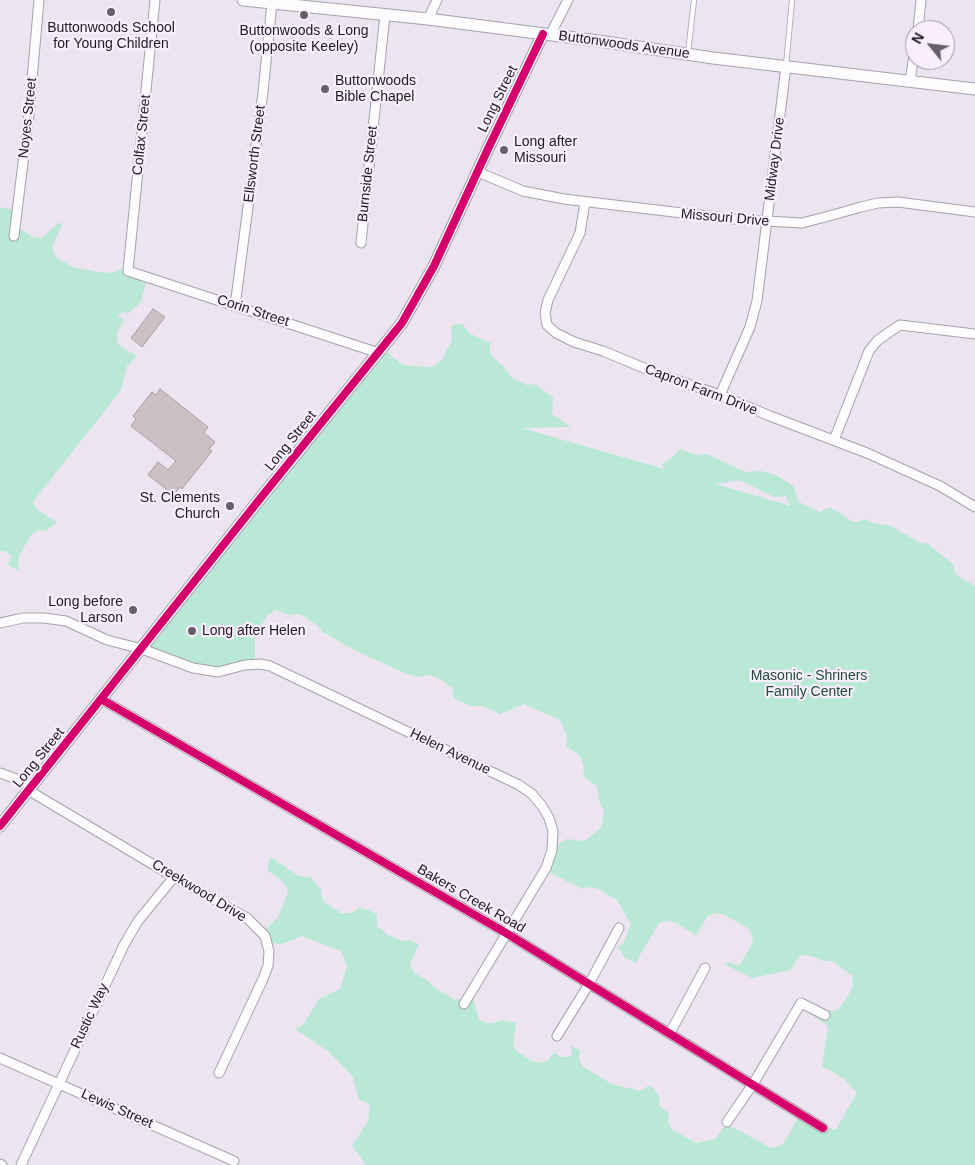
<!DOCTYPE html>
<html>
<head>
<meta charset="utf-8">
<style>
	body { margin:0 }
	#map { position:relative; width:975px; height:1165px; overflow:hidden; background:#ede4f2; font-family:Helvetica,sans-serif }
	canvas { display:block }
	.north { position:absolute; left:905px; top:20px; width:50px; height:50px; box-sizing:border-box; background:#f8eefe; border:1px solid #a199a6; border-radius:50%; rotate:299deg; font-size:14px; font-weight:700; line-height:20px; text-align:center; color:#1f1922 }
	.north::after { content:''; display:block; margin:auto; width:18px; height:22px; background:#67606b; clip-path:polygon(50% 0,100% 100%,50% 72%,0 100%) }
</style>
</head>
<body>
<div id="map">
<canvas width="975" height="1165"></canvas>
<div class="north">N</div>
</div>
<script>
const c = document.querySelector('canvas').getContext('2d');
c.lineJoin = 'round';
function fill(path, color) { c.fillStyle = color; c.fill(path, 'evenodd'); }
const toPath = rows => new Path2D(rows.map(r => 'M' + r).join(''));
function stroke(path, color, width, dash) { c.strokeStyle = color; c.lineWidth = width; c.lineCap = dash ? 'butt' : 'round'; c.setLineDash(dash || []); c.stroke(path); }
function write(font, color, halo, rows, align = 'center') {
  c.font = font + ' Helvetica,sans-serif'; c.lineWidth = 4.5; c.setLineDash([]); c.textBaseline = 'middle'; c.strokeStyle = halo; c.fillStyle = color; for (const [text, x, y, turn = 0] of rows) {
    c.save(); c.translate(x, y); c.rotate((+turn || 0) * Math.PI / 180); c.textAlign = isNaN(turn) ? turn : align; if (halo) c.strokeText(text, 0, 0); c.fillText(text, 0, 0); c.restore();
  }
}
fill(toPath([
	[0,207,13,210,15,225,33,237,42,238,59,222,62,225,52,247,56,257,72,267,98,272,112,273,125,267,147,278,141,302,129,313,122,312,118,317,124,319,117,334,117,342,120,346,137,356,127,366,121,390,33,502,36,509,57,522,46,531,38,530,31,535,19,555,18,570,8,565,11,556,5,551,0,551],
	[463,324,469,333,490,343,490,354,504,367,510,376,526,385,535,384,553,397,552,414,571,427,522,428,664,469,662,464,672,458,680,449,696,455,707,454,745,472,761,471,776,475,793,486,799,502,819,512,830,507,852,521,857,522,865,519,873,523,891,526,920,543,928,544,953,564,955,573,960,577,975,586,975,1165,366,1165,352,1146,368,1121,370,1105,359,1099,352,1075,328,1051,295,1029,304,1024,317,1002,317,1000,340,989,347,966,341,951,302,936,282,944,272,943,265,930,278,917,288,892,287,888,280,879,267,870,270,857,299,876,311,877,313,881,321,889,321,894,324,902,341,913,352,913,360,907,377,914,377,926,389,936,404,941,410,940,419,944,410,964,414,973,430,982,432,986,455,1000,472,996,479,1019,485,1023,495,1023,501,1020,516,1023,513,1044,516,1051,532,1061,540,1063,549,1060,554,1053,562,1057,569,1057,572,1054,571,1046,580,1050,579,1058,582,1066,612,1084,640,1091,650,1085,660,1097,659,1105,669,1114,668,1121,671,1129,696,1143,715,1139,727,1124,769,1147,774,1148,783,1144,801,1113,803,1112,832,1129,836,1129,857,1093,843,1078,822,1066,828,1029,826,1024,801,1008,800,1007,804,1000,826,1010,833,1011,840,1008,853,987,852,975,832,961,823,961,811,956,804,955,798,957,791,970,752,978,724,964,729,962,736,965,740,964,751,946,753,938,749,929,725,915,717,913,708,916,695,936,691,932,674,922,665,921,659,923,638,958,637,963,625,958,618,946,623,944,631,924,617,900,599,889,589,887,582,889,549,872,549,869,556,846,566,839,585,841,602,827,604,811,599,800,597,786,583,776,584,768,580,756,566,746,567,736,560,720,524,704,500,714,483,706,471,706,454,698,452,687,436,677,428,675,420,677,407,674,352,649,327,634,323,633,318,626,300,614,290,615,276,610,269,614,255,634,255,664,229,674,218,675,144,648,383,348,401,364,409,366,432,367,441,361,452,340,451,325],
	[740,480,774,497,785,496,791,506,715,484]
]), '#b9e8d6');
const building = toPath([
	[153,309,165,317,142,347,131,338,153,309],
	[160,389,208,427,204,433,215,442,209,449,212,451,182,489,180,487,174,495,148,475,158,462,168,470,176,461,131,426,136,419,133,416,152,392,156,395,160,389]
]);
fill(building, '#cbc1c5');
stroke(building, '#a89fa3', 1);
const service = toPath([
	[688,53,694,0],
	[786,66,792,0]
]);
const minor = toPath([
	[155,0,128,271,379,353],
	[428,19,437,0],
	[918,30,921,0],
	[550,35,568,0],
	[910,81,915,49],
	[478,172,523,191,564,199,733,219,802,223,829,216,861,207,878,203,898,202,975,212],
	[585,202,580,233,548,300,545,313,547,325,556,333,574,342,603,351,656,373,720,395,770,416,867,453,940,486,975,507],
	[14,236,29,114,39,0],
	[361,243,385,15],
	[235,306,263,92,272,3],
	[720,395,750,327,757,301,786,66],
	[834,440,869,351,877,341,888,333,900,325,975,334],
	[0,623,23,618,44,618,66,621,107,640,142,649,193,668,218,672,245,665,260,664,270,666,519,785,532,794,542,806,549,818,553,831,552,850,546,868,464,1004],
	[101,699,506,933,823,1128],
	[0,773,33,785],
	[28,790,174,877,247,918,265,936,269,951,268,966,263,979,219,1073],
	[670,1033,705,968],
	[557,1036,589,984,619,928],
	[0,1058,234,1161],
	[727,1122,753,1084,801,1003,825,1015],
	[0,1164,2,1165],
	[21,1165,124,945,138,921,174,877]
]);
const tertiary = toPath([
	[243,0,428,19,599,41,713,58,975,89],
	[0,826,263,495,402,323,434,266,487,151,543,34]
]);
stroke(service, '#a7a0ab', 6);
stroke(minor, '#a7a0ab', 11);
stroke(tertiary, '#a7a0ab', 13);
stroke(service, '#fcfbfd', 4.5);
stroke(minor, '#fcfbfd', 9);
stroke(tertiary, '#fcfbfd', 11);
stroke(toPath([
	[101,699,506,933,823,1128],
	[0,826,263,495,402,323,434,266,487,151,543,34]
]), '#d6006c', 8);
for (const [x, y, r, color] of [
	[111,12,5,"#67606b"],
	[304,15,5,"#67606b"],
	[325,89,5,"#67606b"],
	[504,150,5,"#67606b"],
	[230,506,5,"#67606b"],
	[133,610,5,"#67606b"],
	[192,631,5,"#67606b"]
]) { const dot = new Path2D(); dot.arc(x, y, r, 0, 2 * Math.PI); c.fillStyle = color; c.fill(dot); stroke(dot, '#f8eefe', 2); }
write('14px', '#1f1922', '#f8eefe', [
	["Buttonwoods School",111,28,"center"],
	["for Young Children",111,44,"center"],
	["Buttonwoods & Long",304,31,"center"],
	["(opposite Keeley)",304,47,"center"],
	["Buttonwoods",335,81],
	["Bible Chapel",335,97],
	["Long after",514,142],
	["Missouri",514,158],
	["St. Clements",220,498,"right"],
	["Church",220,514,"right"],
	["Long before",123,602,"right"],
	["Larson",123,618,"right"],
	["Long after Helen",202,631]
], 'left');
write('14px', '#1f1922', '#f8eefe', [
	["Buttonwoods Avenue",624,45,8],
	["Long Street",498,99,-64],
	["Noyes Street",28,118,-84],
	["Colfax Street",142,135,-84],
	["Ellsworth Street",255,154,-83],
	["Midway Drive",775,159,-83],
	["Burnside Street",368,174,-84],
	["Missouri Drive",725,218,5],
	["Corin Street",253,311,18],
	["Capron Farm Drive",701,390,21],
	["Long Street",291,441,-51],
	["Helen Avenue",450,752,26],
	["Long Street",39,758,-51],
	["Creekwood Drive",199,891,31],
	["Bakers Creek Road",471,899,30],
	["Rustic Way",90,1016,-65],
	["Lewis Street",117,1109,24]
]);
write('14px', '#204c39', '#f8eefe', [
	["Masonic - Shriners",809,676],
	["Family Center",809,692]
]);
</script>
</body>
</html>
